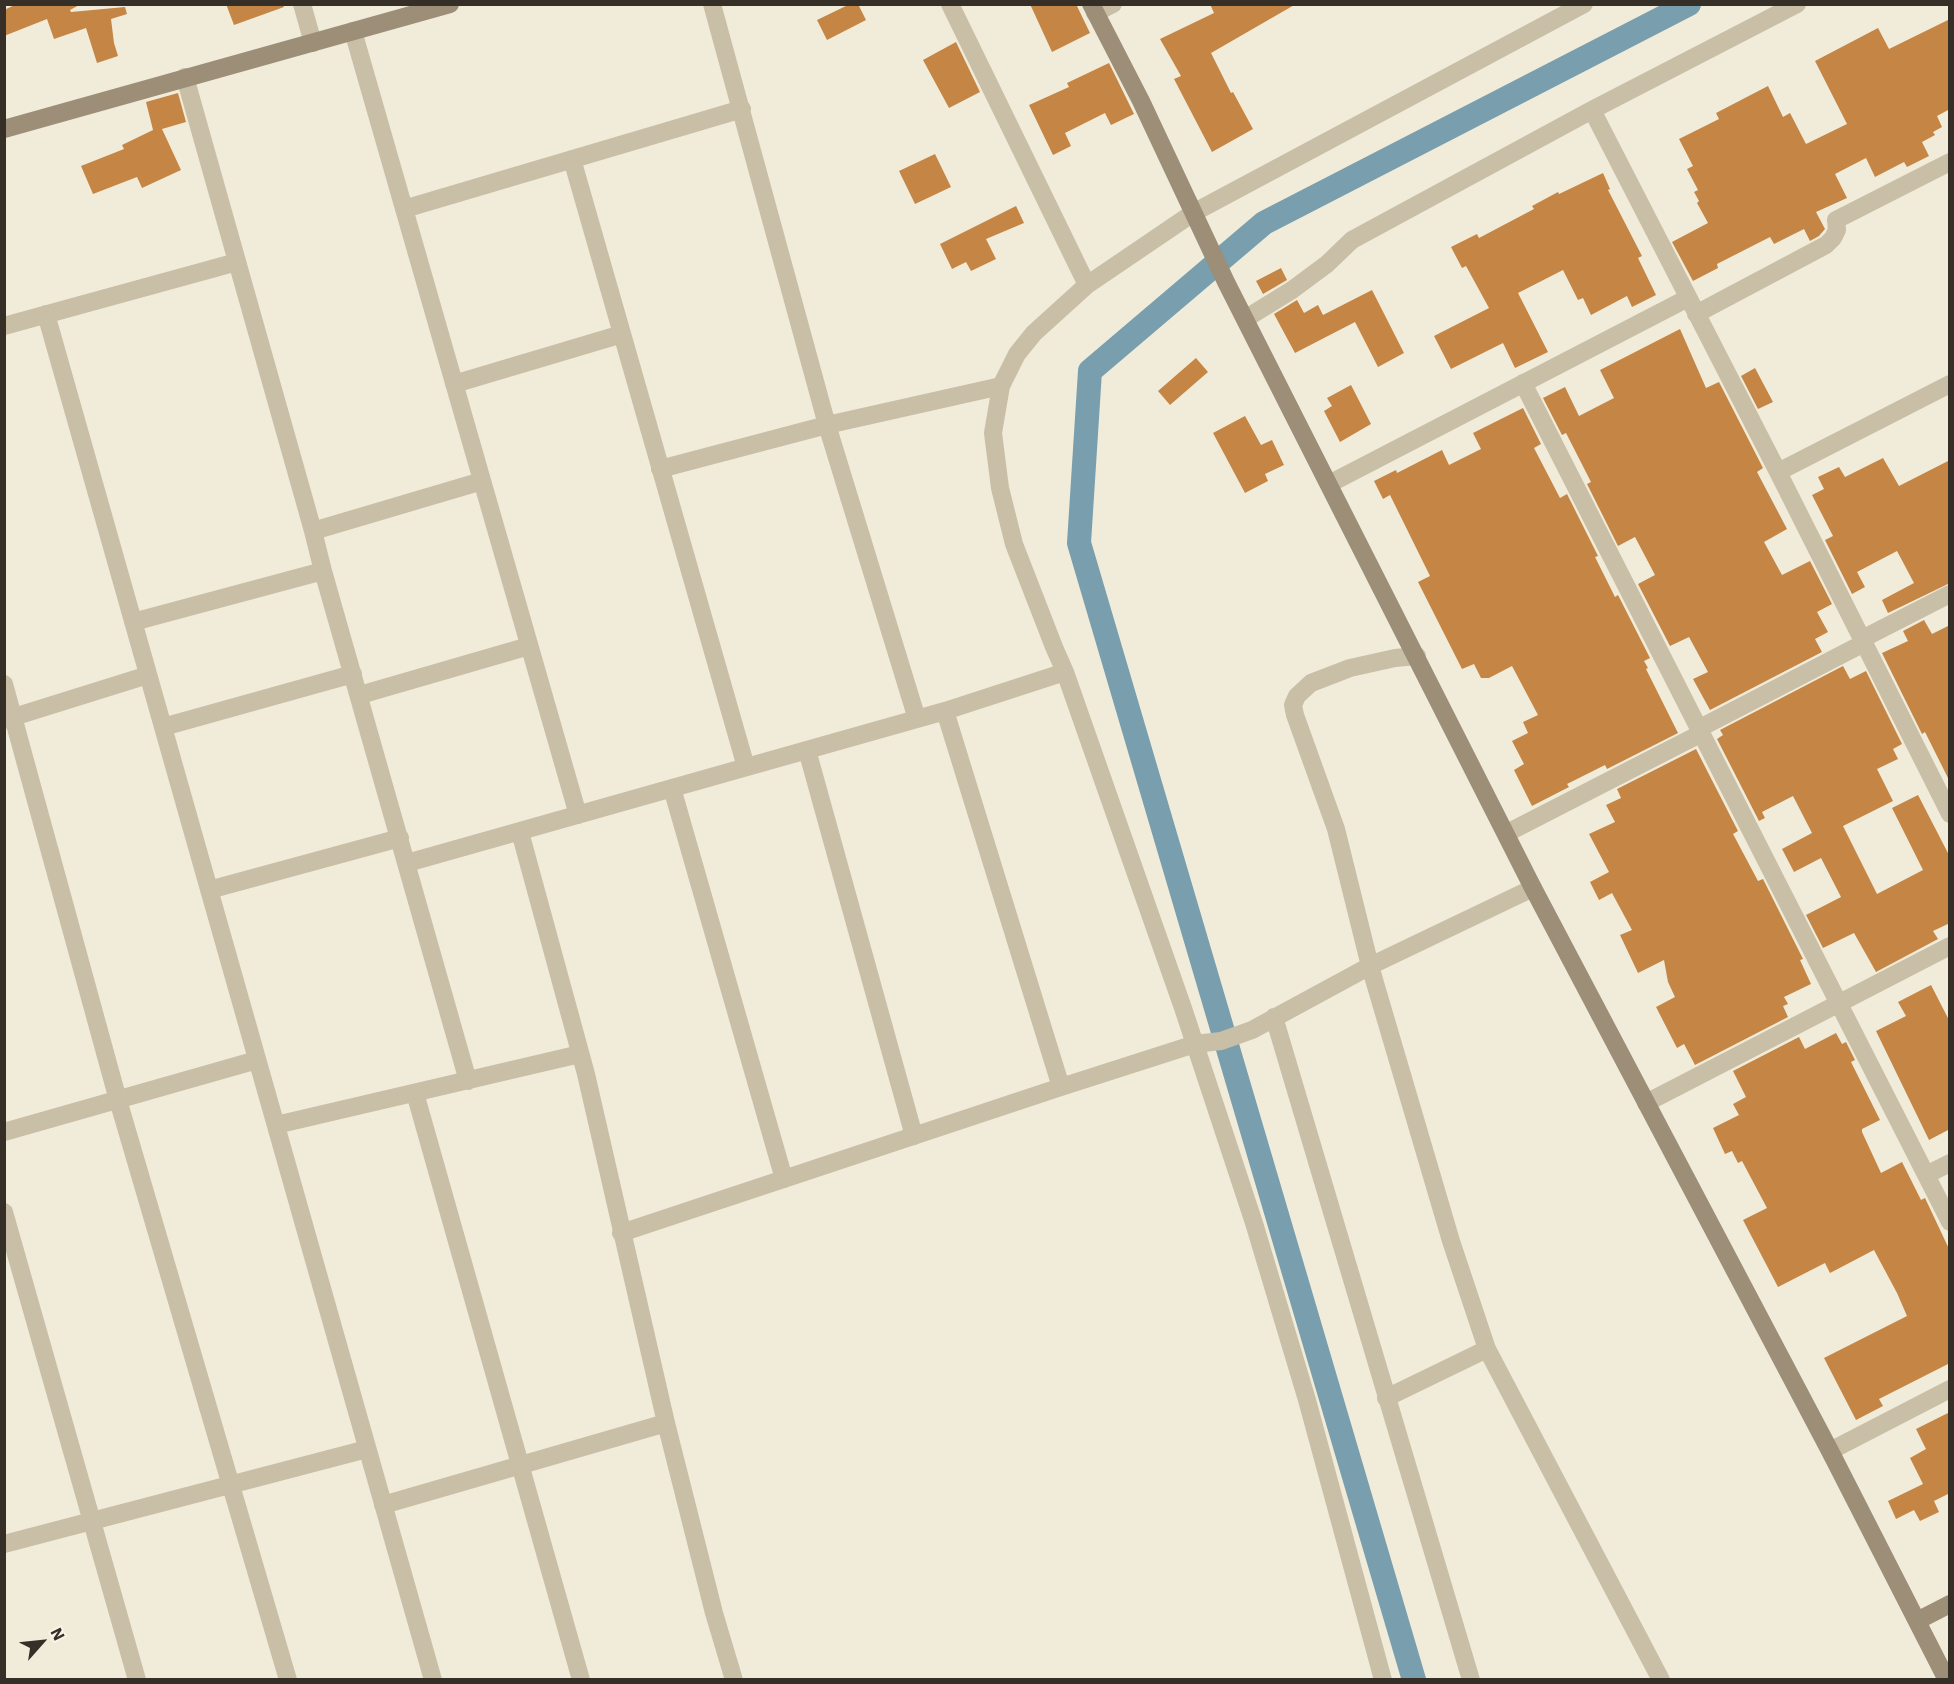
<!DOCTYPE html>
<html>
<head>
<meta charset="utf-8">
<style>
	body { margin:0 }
	#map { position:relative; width:1954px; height:1684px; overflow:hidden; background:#f1ecda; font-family:"IBM Plex Sans",sans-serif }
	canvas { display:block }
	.frame { position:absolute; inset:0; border:6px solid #352f27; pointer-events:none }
	.north { position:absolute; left:12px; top:1612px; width:60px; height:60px; -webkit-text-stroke:4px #f9f5e6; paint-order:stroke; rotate:63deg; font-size:16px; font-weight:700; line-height:24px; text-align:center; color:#352f27 }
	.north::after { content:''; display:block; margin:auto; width:21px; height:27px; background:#352f27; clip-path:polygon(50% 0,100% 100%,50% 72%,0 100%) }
</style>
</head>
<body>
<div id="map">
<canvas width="1954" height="1684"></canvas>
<div class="frame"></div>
<div class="north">N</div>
</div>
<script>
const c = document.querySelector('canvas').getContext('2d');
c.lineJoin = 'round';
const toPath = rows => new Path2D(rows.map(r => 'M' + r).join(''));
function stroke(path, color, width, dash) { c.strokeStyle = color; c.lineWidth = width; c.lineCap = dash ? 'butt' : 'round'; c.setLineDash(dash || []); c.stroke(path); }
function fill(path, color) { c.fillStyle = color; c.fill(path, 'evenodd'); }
stroke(toPath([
	[1414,1680,1079,543,1090,371,1264,223,1689,4]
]), '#799ead', 24);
fill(toPath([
	[17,4,81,4,70,10,71,12,125,7,127,14,111,19,114,43,118,56,97,63,86,28,54,39,47,19,4,36,4,10],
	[226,4,283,4,284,7,234,25],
	[850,4,858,4,866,20,827,40,817,20],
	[1030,4,1076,4,1090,33,1052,52],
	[1210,4,1296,4,1211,53,1231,93,1233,92,1253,129,1212,152,1174,79,1181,76,1160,39,1214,13],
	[1950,19,1950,109,1937,116,1942,127,1933,132,1935,135,1922,142,1929,156,1907,167,1904,162,1875,177,1866,158,1835,174,1847,198,1816,212,1825,229,1819,236,1810,241,1804,229,1774,244,1770,237,1717,264,1718,268,1693,281,1672,242,1708,223,1697,203,1699,201,1694,192,1698,190,1687,169,1693,166,1679,139,1719,119,1716,113,1768,86,1783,117,1790,113,1806,144,1847,124,1815,61,1878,28,1889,49],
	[956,42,980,92,949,108,923,60],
	[1109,63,1134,114,1111,125,1105,113,1065,133,1071,146,1053,155,1029,105,1069,87,1067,83],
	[178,93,186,122,162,129,181,170,142,188,137,177,93,194,81,166,124,149,122,145,153,130,146,102],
	[935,154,951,187,915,204,899,171],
	[1603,173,1610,189,1608,190,1642,256,1638,258,1656,295,1632,307,1627,296,1591,315,1583,298,1578,300,1563,270,1518,293,1548,352,1515,368,1503,343,1451,369,1434,336,1489,308,1466,266,1462,268,1451,247,1477,234,1479,238,1534,209,1532,206,1558,192,1559,194],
	[1016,206,1024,223,986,239,996,259,971,271,966,262,952,269,940,244],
	[1281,268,1287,280,1263,294,1256,281],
	[1372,290,1404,353,1378,367,1355,322,1295,353,1274,314,1297,300,1304,313,1318,305,1323,315],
	[1680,329,1706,388,1719,382,1763,468,1757,472,1787,529,1764,542,1782,575,1810,561,1832,604,1817,612,1828,632,1815,639,1822,652,1710,710,1693,679,1708,672,1689,637,1670,646,1638,584,1655,575,1635,537,1618,546,1587,484,1591,482,1566,433,1562,435,1543,398,1565,387,1579,416,1614,398,1600,370],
	[1196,358,1208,372,1170,405,1158,391],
	[1755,368,1773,402,1758,409,1741,376],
	[1351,385,1371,424,1340,442,1324,411,1332,406,1327,398],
	[1523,408,1541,444,1534,448,1560,498,1567,494,1598,556,1595,557,1615,597,1618,595,1650,658,1644,661,1648,668,1646,669,1678,733,1607,769,1605,765,1567,784,1569,787,1532,806,1514,770,1524,764,1512,741,1528,733,1523,722,1538,715,1512,666,1489,678,1481,678,1474,664,1462,669,1418,582,1430,576,1390,495,1383,499,1374,481,1396,470,1397,473,1442,450,1449,465,1481,449,1473,433],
	[1245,416,1261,445,1272,440,1284,465,1265,474,1268,481,1245,493,1213,433],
	[1883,458,1899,486,1950,460,1950,583,1888,613,1882,600,1914,583,1897,551,1857,572,1865,587,1852,594,1825,540,1833,536,1812,495,1824,489,1818,477,1839,467,1845,477],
	[1924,620,1932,634,1950,625,1950,782,1925,732,1922,734,1882,653,1908,641,1903,631],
	[1843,666,1850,679,1866,671,1902,744,1893,749,1898,759,1877,769,1893,801,1843,826,1877,894,1923,870,1892,808,1918,795,1950,857,1950,923,1933,931,1938,939,1876,972,1854,933,1823,948,1806,915,1841,897,1821,858,1794,872,1782,849,1812,833,1793,796,1762,812,1765,818,1759,821,1717,739,1723,735,1720,730],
	[1696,749,1738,831,1733,834,1758,881,1763,879,1803,959,1800,960,1811,984,1784,997,1788,1004,1783,1006,1788,1017,1695,1065,1684,1044,1677,1048,1656,1007,1675,997,1668,982,1664,960,1638,973,1620,935,1632,930,1612,893,1599,900,1590,882,1609,872,1589,834,1615,822,1606,805,1621,798,1617,789],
	[1931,985,1950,1022,1950,1129,1929,1140,1876,1031,1906,1016,1898,1002],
	[1836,1033,1842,1044,1846,1042,1855,1060,1851,1062,1880,1120,1862,1129,1862,1132,1881,1173,1902,1162,1921,1200,1925,1198,1950,1251,1950,1363,1879,1399,1883,1406,1856,1420,1824,1358,1907,1316,1897,1293,1874,1250,1830,1273,1825,1263,1778,1287,1743,1220,1767,1208,1742,1161,1738,1163,1732,1151,1725,1154,1713,1128,1739,1115,1733,1104,1746,1097,1733,1071,1799,1037,1805,1049],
	[1950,1412,1950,1493,1934,1501,1939,1512,1920,1521,1914,1510,1896,1519,1888,1501,1923,1484,1910,1458,1926,1449,1916,1429]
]), '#c48545');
stroke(toPath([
	[302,4,313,43],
	[712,4,827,425,917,719],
	[950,4,1087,285],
	[1095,13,1113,4],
	[353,31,578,815],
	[185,77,313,531,323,571,468,1081],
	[1592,110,1778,472,1950,814],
	[572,159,746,767],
	[404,209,742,109],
	[46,314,433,1680],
	[1696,314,1826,245,1833,238,1837,230,1836,220,1950,162],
	[1245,319,1292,290,1327,264,1352,240,1592,110,1797,4],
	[4,326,237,262],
	[1523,383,1950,1222],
	[454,384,622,334],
	[660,469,827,425,1001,386],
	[1778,472,1950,384],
	[1329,484,1688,298],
	[313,531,482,481],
	[133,622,323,571],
	[1862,639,1950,594],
	[1417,656,1395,658,1350,668,1311,683,1297,696,1293,705,1295,715,1336,829,1370,966,1451,1241,1487,1349,1661,1680],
	[4,684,118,1100,288,1680],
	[360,695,529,646],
	[945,711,1061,1087],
	[4,720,148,675],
	[163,727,353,674],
	[1698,729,1864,643],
	[807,750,914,1136],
	[672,788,784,1179],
	[520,832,586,1074,666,1423,714,1613,734,1680],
	[1507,833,1700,734],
	[407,863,945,711,1065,672],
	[209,890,400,838],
	[1274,1017,1471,1680],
	[415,1093,581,1680],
	[1646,1103,1950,946],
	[276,1125,580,1054],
	[4,1132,257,1060],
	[1926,1175,1950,1163],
	[4,1212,137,1680],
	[621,1233,1061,1087,1195,1044,1221,1041,1252,1030,1370,966,1533,888],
	[1386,1398,1487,1349],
	[1830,1451,1950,1389],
	[383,1505,666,1423],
	[4,1544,367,1449],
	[1383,1680,1307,1400,1254,1223,1183,1008,1065,672,1054,647,1014,544,1000,488,993,433,1001,386,1017,354,1034,333,1087,285,1193,213,1584,4]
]), '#c9bfa6', 18);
stroke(toPath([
	[1091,4,1141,101,1226,282,1533,888,1830,1451,1947,1680],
	[4,129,450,4],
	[1917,1621,1950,1604]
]), '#9c8e77', 18);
</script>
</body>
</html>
